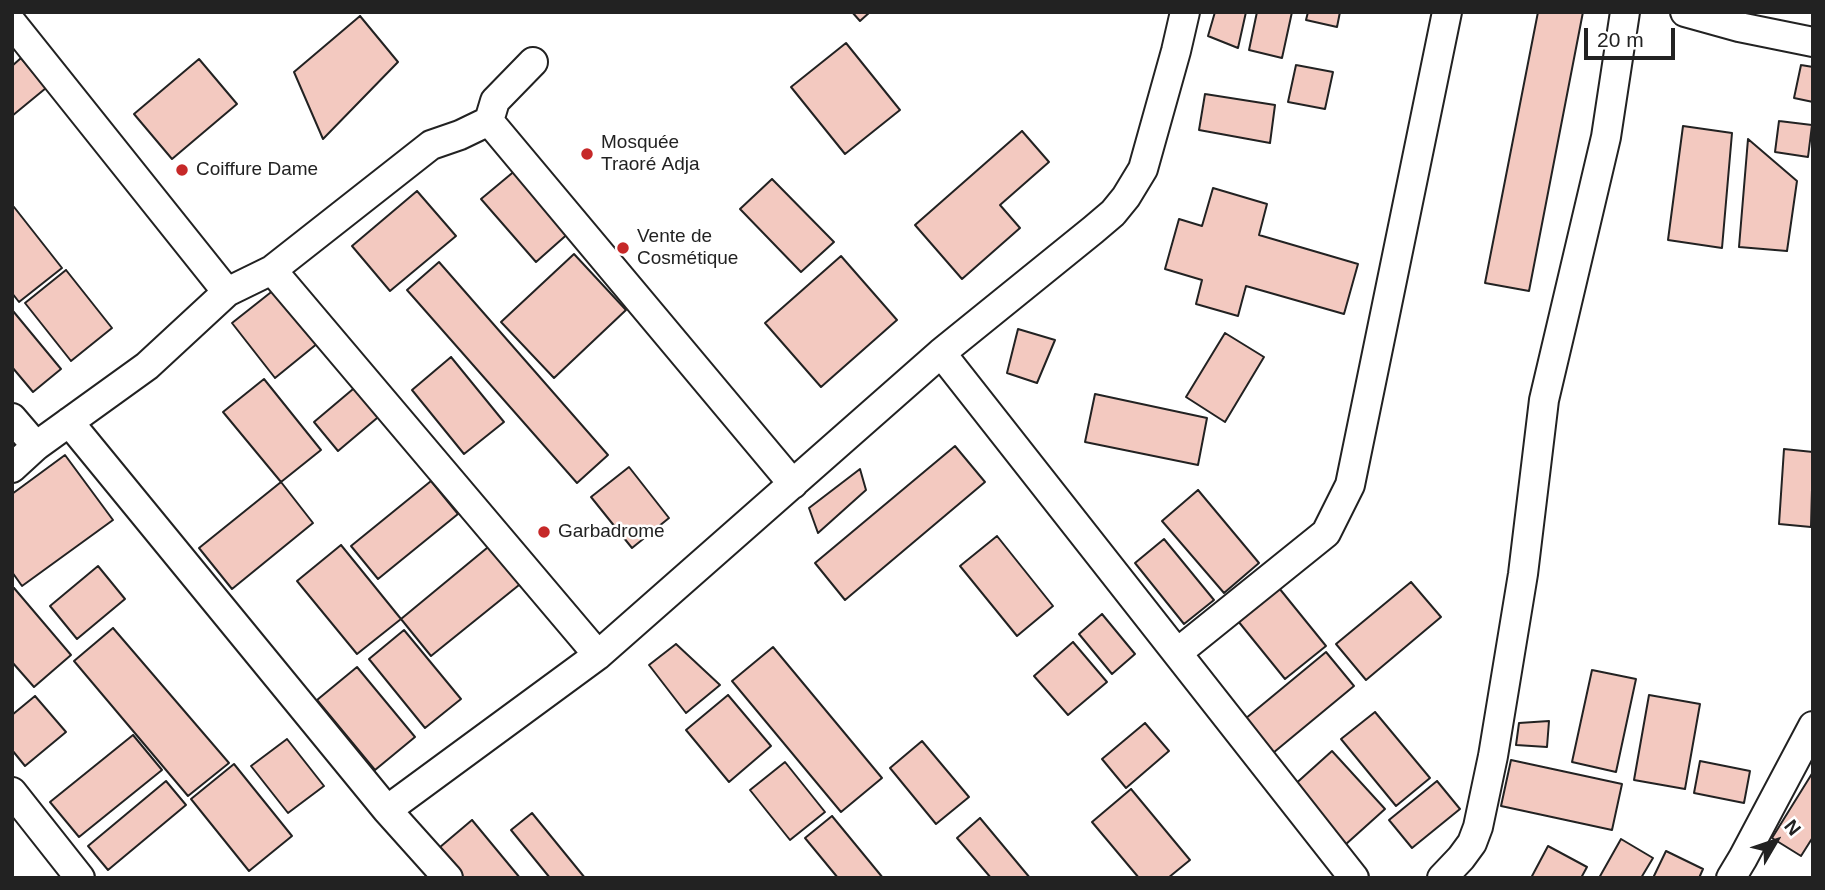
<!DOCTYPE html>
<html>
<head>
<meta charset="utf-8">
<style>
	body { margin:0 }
	#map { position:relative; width:1825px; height:890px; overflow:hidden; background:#fff; font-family:Arial,sans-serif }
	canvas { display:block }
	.frame { position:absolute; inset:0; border:14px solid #222; pointer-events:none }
	.north { position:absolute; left:1741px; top:806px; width:70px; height:70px; -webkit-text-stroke:5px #fff; paint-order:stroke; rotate:51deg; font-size:19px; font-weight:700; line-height:28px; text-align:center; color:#222 }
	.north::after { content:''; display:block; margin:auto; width:24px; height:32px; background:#222; clip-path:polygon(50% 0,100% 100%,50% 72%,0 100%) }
	.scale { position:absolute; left:1584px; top:28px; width:91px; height:32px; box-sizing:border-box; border:4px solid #222; border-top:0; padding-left:9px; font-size:21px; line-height:24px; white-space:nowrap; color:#222; -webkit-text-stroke:5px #fff; paint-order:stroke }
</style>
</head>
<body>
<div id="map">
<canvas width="1825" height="890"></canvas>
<div class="frame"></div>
<div class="north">N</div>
<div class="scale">20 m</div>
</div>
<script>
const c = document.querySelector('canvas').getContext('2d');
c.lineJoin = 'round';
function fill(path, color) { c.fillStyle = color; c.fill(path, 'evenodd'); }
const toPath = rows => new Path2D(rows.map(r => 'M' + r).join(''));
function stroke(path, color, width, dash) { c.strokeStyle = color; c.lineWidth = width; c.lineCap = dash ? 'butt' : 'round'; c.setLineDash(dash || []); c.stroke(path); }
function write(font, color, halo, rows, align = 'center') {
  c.font = font + ' Arial,sans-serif'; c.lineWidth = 5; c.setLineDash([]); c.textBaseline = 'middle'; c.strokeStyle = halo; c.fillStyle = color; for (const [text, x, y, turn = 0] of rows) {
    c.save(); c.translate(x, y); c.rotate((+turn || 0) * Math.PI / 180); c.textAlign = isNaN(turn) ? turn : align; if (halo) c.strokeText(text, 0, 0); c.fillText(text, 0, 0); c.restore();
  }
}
const building = toPath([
	[852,12,870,12,860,21,852,12],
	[1215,12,1246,12,1238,48,1208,36,1215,12],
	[1257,12,1292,12,1282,58,1249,50,1257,12],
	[1308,12,1340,12,1337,27,1306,20,1308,12],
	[1538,12,1583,12,1529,291,1485,283,1538,12],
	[360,16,398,62,323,139,294,72,360,16],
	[846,43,900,110,845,154,791,87,846,43],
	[21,58,46,88,12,116,12,66,21,58],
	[199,59,237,104,172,159,134,114,199,59],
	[1296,65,1333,72,1325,109,1288,102,1296,65],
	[1801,65,1813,67,1813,102,1794,98,1801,65],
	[1205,94,1275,105,1270,143,1199,130,1205,94],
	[1779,121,1812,125,1808,157,1775,152,1779,121],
	[1683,126,1732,133,1722,248,1668,240,1683,126],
	[1022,131,1049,162,1000,205,1020,228,962,279,915,225,1022,131],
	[1748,139,1797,181,1787,251,1739,247,1748,139],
	[517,169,571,231,536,262,481,199,517,169],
	[772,179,834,242,801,272,740,209,772,179],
	[1213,188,1267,204,1259,235,1358,264,1344,314,1246,286,1238,316,1196,304,1202,280,1165,269,1179,219,1202,226,1213,188],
	[417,191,456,236,390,291,352,246,417,191],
	[14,207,62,268,19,302,12,293,12,208,14,207],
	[574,254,626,310,554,378,501,322,574,254],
	[841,256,897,320,821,387,765,323,841,256],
	[439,262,608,455,577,483,407,290,439,262],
	[66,270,112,328,71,361,25,303,66,270],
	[275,289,318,343,275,378,232,323,275,289],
	[13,311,61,369,33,392,12,367,13,311],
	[1018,329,1055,340,1037,383,1007,373,1018,329],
	[1225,333,1264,357,1225,422,1186,397,1225,333],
	[451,357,504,422,464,454,412,390,451,357],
	[264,379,321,450,281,482,223,412,264,379],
	[359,384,383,413,338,451,314,422,359,384],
	[1095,394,1207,418,1198,465,1085,442,1095,394],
	[955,446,985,482,845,600,815,563,955,446],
	[1784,449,1813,452,1811,527,1779,524,1784,449],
	[65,455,113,520,22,586,12,572,12,494,65,455],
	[629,467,669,518,632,548,591,497,629,467],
	[860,469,866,490,818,533,809,508,860,469],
	[431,481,458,514,378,579,351,546,431,481],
	[281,482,313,523,232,589,199,548,281,482],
	[1198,490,1259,563,1224,593,1162,521,1198,490],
	[997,536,1053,606,1017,636,960,566,997,536],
	[1164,539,1214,600,1184,624,1135,563,1164,539],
	[493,543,524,581,431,656,401,619,493,543],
	[341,545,401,619,357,654,297,581,341,545],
	[98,566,125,599,77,639,50,606,98,566],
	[1411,582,1441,617,1366,680,1336,644,1411,582],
	[14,588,71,655,34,687,12,662,12,590,14,588],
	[1279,588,1326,646,1285,679,1238,621,1279,588],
	[1102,614,1135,654,1112,674,1079,634,1102,614],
	[113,628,229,763,188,796,74,661,113,628],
	[404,630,461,699,425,728,369,659,404,630],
	[1073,642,1107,682,1068,715,1034,676,1073,642],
	[676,644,720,685,686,713,649,665,676,644],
	[773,647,882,778,841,812,732,681,773,647],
	[1326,652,1354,686,1273,753,1245,719,1326,652],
	[357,667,415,737,375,770,317,700,357,667],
	[1592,670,1636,679,1616,772,1572,762,1592,670],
	[728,695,771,746,729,782,686,730,728,695],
	[1649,695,1700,704,1685,789,1634,780,1649,695],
	[35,696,66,732,25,766,12,750,12,715,35,696],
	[1375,712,1430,778,1396,806,1341,739,1375,712],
	[1549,721,1547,747,1516,745,1519,723,1549,721],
	[1145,723,1169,751,1126,788,1102,759,1145,723],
	[133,735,162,770,79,837,50,802,133,735],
	[287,739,324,786,288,813,251,766,287,739],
	[922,741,969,797,936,824,890,768,922,741],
	[1332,751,1385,809,1345,845,1292,787,1332,751],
	[1511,760,1622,784,1612,830,1501,806,1511,760],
	[1700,761,1750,771,1744,803,1694,793,1700,761],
	[785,762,825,812,790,840,750,790,785,762],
	[234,764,292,836,249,871,191,799,234,764],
	[1813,772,1813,837,1801,856,1772,838,1813,772],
	[166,781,186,805,108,870,88,846,166,781],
	[1437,781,1460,809,1412,848,1389,820,1437,781],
	[1131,789,1190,860,1168,878,1139,878,1092,822,1131,789],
	[532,813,585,878,550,878,511,830,532,813],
	[832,816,883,878,838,878,805,838,832,816],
	[980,818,1030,878,991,878,957,838,980,818],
	[472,820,520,878,453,878,433,853,472,820],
	[1621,839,1653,858,1641,878,1599,878,1621,839],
	[1548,846,1587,867,1581,878,1531,878,1548,846],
	[1666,851,1703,869,1699,878,1653,878,1666,851]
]);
fill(building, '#f3c9c0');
stroke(building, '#222', 2);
const street = toPath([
	[1685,12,1739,27,1813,42],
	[12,23,227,292],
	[489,121,793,484],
	[272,270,598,655],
	[941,353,1093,230,1113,213,1126,197,1143,169,1176,51,1185,12],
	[12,418,36,446],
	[69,422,387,810,448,878],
	[12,468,36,446,147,366,227,292,272,270,431,145,460,135,489,121,495,101,533,62],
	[1177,653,1326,533,1350,485,1447,12],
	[12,792,80,878],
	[387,810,598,655,941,353,1354,878],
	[1442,878,1461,858,1472,843,1478,827,1493,756,1523,574,1544,400,1606,137,1625,12],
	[1731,878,1743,858,1813,726]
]);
stroke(street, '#222', 32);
stroke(street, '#fff', 28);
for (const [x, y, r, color] of [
	[587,154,7,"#c62828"],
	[182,170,7,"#c62828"],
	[623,248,7,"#c62828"],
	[544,532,7,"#c62828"]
]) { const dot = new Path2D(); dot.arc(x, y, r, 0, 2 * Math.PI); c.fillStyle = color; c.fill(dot); stroke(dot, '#fff', 2.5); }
write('19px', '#222', '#fff', [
	["Mosquée",601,143],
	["Traoré Adja",601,165],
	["Coiffure Dame",196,170],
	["Vente de",637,237],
	["Cosmétique",637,259],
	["Garbadrome",558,532]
], 'left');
</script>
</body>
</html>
